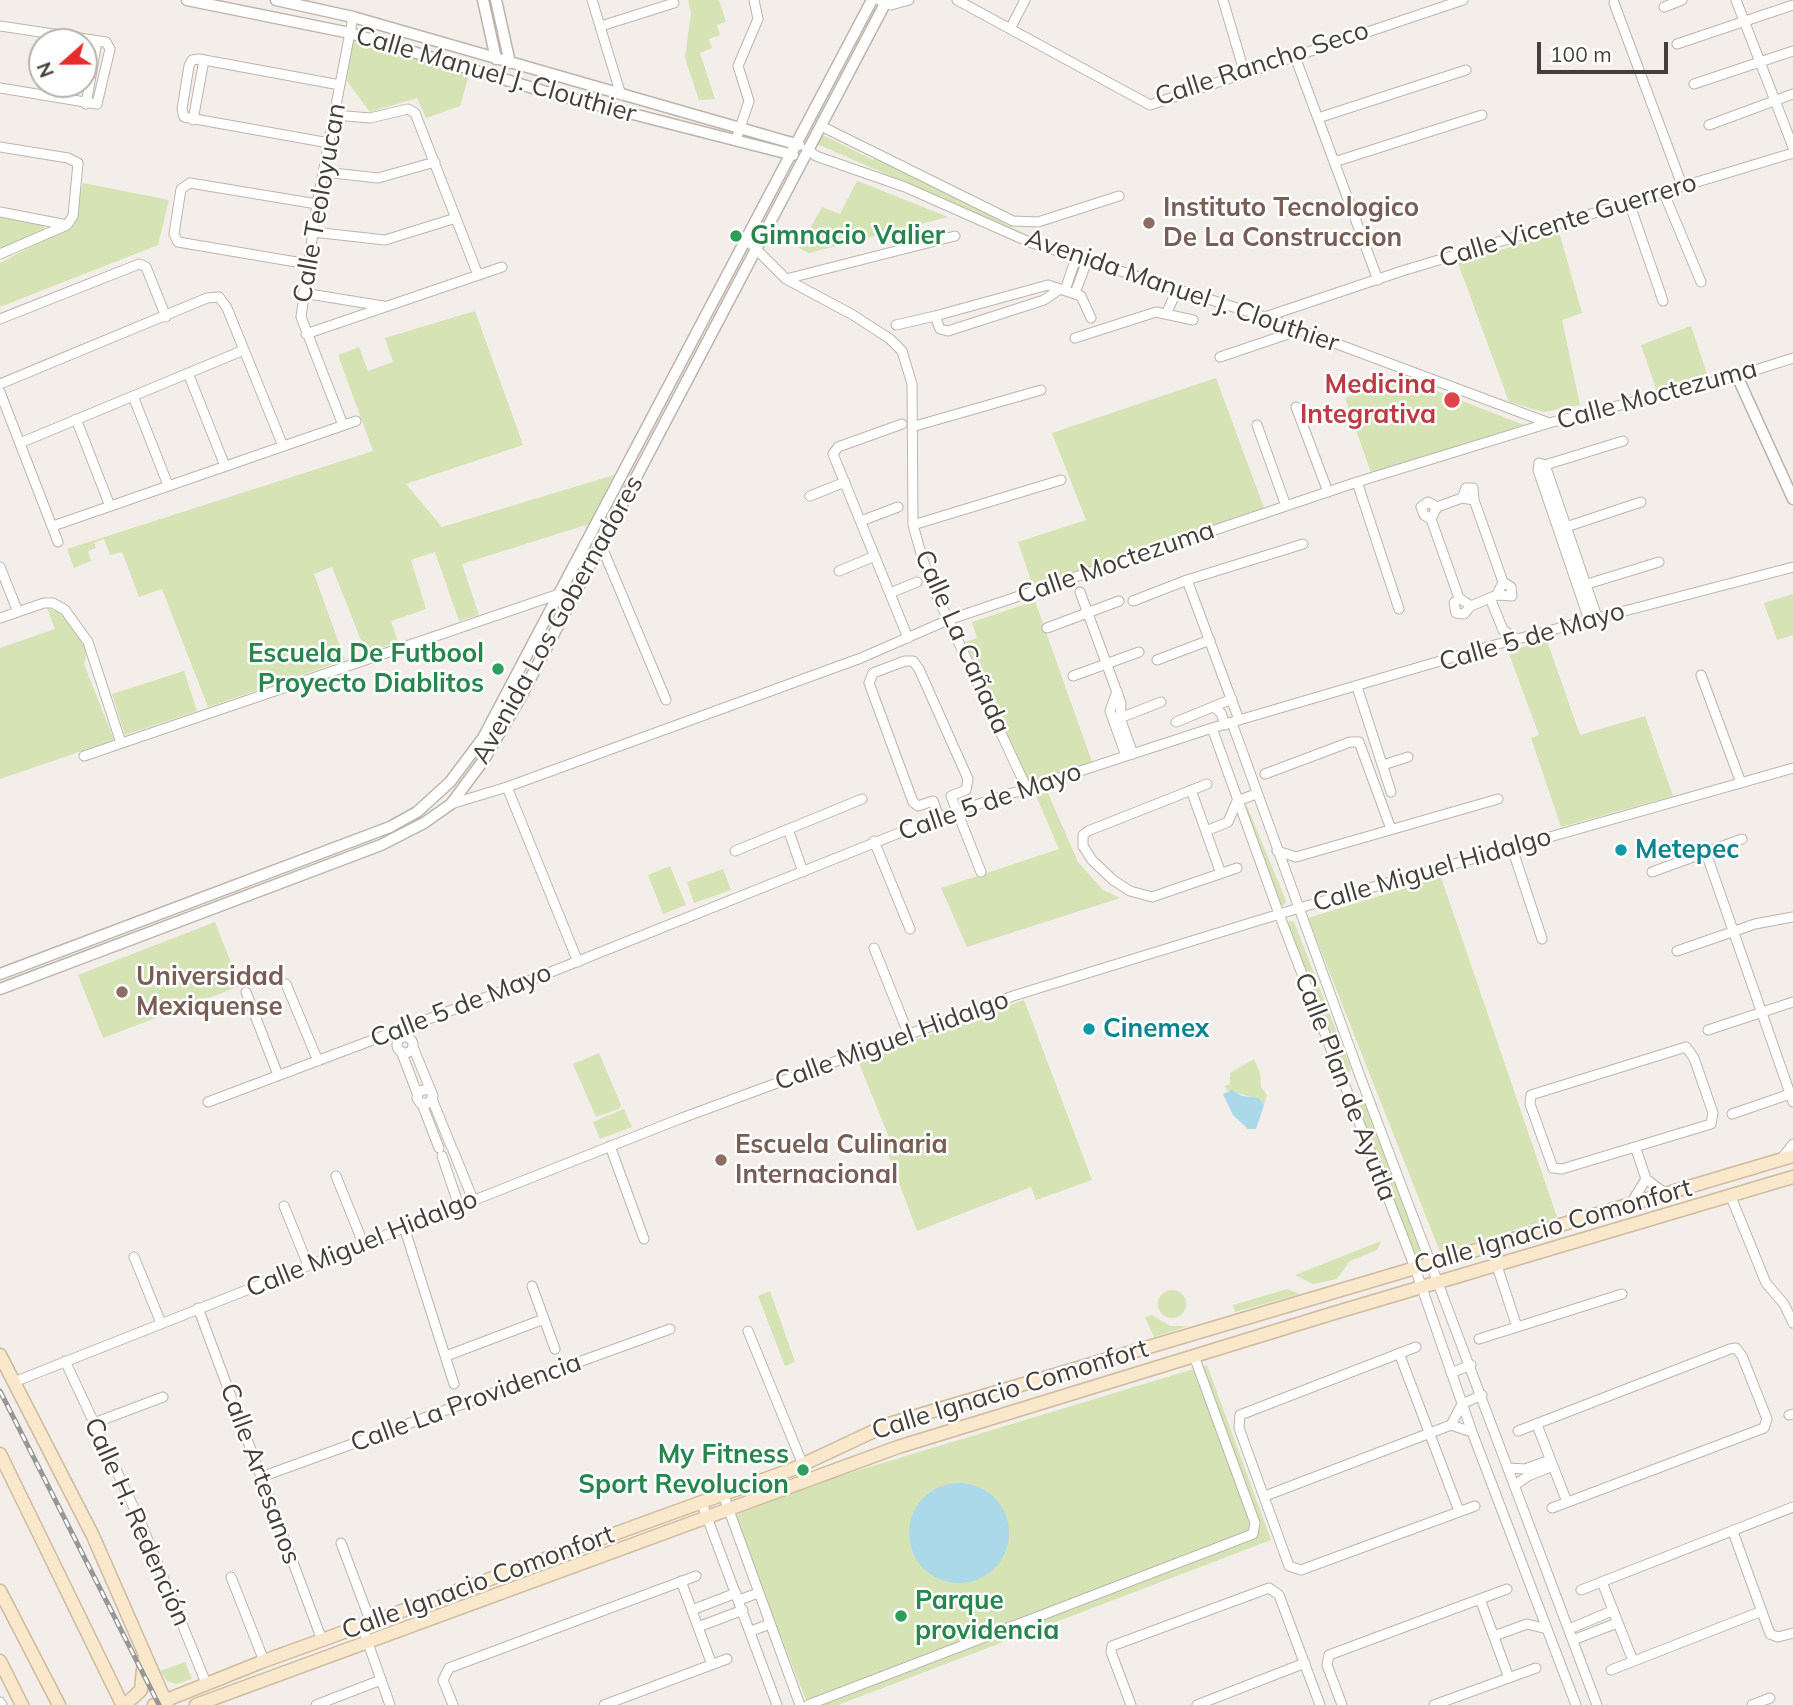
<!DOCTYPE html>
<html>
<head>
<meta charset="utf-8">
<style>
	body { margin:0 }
	#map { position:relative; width:1793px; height:1705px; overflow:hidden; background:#f3eee9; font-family:Mulish,sans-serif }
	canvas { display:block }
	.north { position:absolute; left:28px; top:28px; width:70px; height:70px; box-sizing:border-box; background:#fff; border:2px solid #b5b2af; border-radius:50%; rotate:249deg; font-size:19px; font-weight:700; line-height:28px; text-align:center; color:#463e38 }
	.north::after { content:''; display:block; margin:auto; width:24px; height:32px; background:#e72d2c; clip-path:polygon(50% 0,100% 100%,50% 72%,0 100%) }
	.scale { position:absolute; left:1537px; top:42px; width:131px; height:32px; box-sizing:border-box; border:4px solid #463e38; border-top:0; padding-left:9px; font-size:21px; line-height:24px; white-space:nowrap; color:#463e38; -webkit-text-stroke:5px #fff; paint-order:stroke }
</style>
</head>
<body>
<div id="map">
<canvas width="1793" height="1705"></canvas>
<div class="north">N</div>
<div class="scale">100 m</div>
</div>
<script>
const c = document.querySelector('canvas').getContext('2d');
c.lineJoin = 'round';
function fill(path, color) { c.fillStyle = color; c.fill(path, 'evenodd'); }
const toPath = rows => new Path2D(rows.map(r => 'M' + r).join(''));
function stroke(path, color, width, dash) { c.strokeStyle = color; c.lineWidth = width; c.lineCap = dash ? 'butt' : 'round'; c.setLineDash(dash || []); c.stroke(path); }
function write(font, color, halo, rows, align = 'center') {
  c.font = font + ' Mulish,sans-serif'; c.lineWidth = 5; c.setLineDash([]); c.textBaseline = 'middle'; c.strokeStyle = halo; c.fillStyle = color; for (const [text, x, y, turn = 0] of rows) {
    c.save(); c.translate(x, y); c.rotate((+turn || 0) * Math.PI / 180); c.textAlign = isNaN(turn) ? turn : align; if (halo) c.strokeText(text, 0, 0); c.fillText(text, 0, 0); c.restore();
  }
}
fill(toPath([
	[688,0,719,0,726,22,717,25,720,35,709,39,712,48,700,53,715,99,699,100,685,58,691,12],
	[358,38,469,75,460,106,426,118,417,98,370,112,347,81,352,42],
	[821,134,873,160,876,156,1029,236,817,144],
	[857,181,858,181,948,217,809,253,799,248,822,207,840,214],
	[83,183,169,200,158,245,0,307,0,263,61,231,76,214],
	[0,217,45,225,44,233,0,249],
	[1559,232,1582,313,1562,320,1580,405,1544,412,1509,402,1458,263],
	[475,311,523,445,406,484,442,527,614,475,589,524,462,564,479,615,459,621,435,552,411,560,426,609,391,621,398,642,366,653,332,567,314,574,345,660,208,707,162,589,139,597,122,552,110,555,104,539,94,543,96,548,88,551,91,561,74,568,67,549,373,451,338,355,359,347,368,371,393,362,385,338],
	[1691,326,1708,377,1656,389,1641,345],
	[1399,376,1524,425,1371,473,1345,398],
	[1216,378,1264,508,1033,586,1018,542,1086,520,1052,433],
	[1793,594,1793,635,1777,640,1764,603],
	[1035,601,1092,762,1029,782,965,642,977,638,972,622],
	[47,608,59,612,83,640,87,652,84,664,114,740,0,779,0,648,55,629],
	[1547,641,1580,735,1645,716,1673,796,1561,827,1531,738,1539,735,1508,651],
	[184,671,197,711,125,735,112,694],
	[1047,791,1078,862,1103,890,1120,898,967,947,941,888,1059,849,1036,796],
	[1247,806,1286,901,1284,905,1280,905,1244,809],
	[670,866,686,905,663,914,648,875],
	[723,869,731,890,694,903,687,882],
	[1441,877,1557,1217,1440,1252,1308,918],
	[1290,921,1294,922,1351,1069,1349,1073,1344,1071,1287,924],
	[215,922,240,986,103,1038,78,975],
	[1024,1000,1092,1180,1036,1200,1031,1187,917,1231,887,1151,891,1142,858,1061],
	[599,1053,621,1105,619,1109,596,1117,573,1064],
	[1254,1059,1260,1073,1261,1087,1267,1095,1264,1105,1261,1100,1227,1090,1224,1086,1230,1084,1230,1073],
	[1361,1103,1365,1104,1422,1252,1420,1256,1415,1254,1358,1106],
	[624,1109,632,1127,600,1139,593,1122],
	[1381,1241,1377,1250,1350,1261,1337,1279,1313,1284,1295,1275],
	[1287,1289,1300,1294,1235,1312,1233,1305],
	'1158 1304a14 14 0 1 1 28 0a14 14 0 1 1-28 0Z',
	[770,1291,795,1362,785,1366,758,1296],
	[1152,1315,1170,1326,1188,1326,1154,1337,1145,1317],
	[1207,1365,1271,1540,838,1705,813,1705,810,1698,806,1700,733,1516,833,1478],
	[185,1662,192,1679,177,1684,167,1681,160,1671]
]), '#d5e3b5');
fill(toPath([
	[1232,1090,1242,1096,1259,1098,1264,1105,1256,1129,1248,1129,1233,1115,1223,1094],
	'909 1533a50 50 0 1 1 100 0a50 50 0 1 1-100 0Z'
]), '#abd9ea');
const minor = toPath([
	[592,0,621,95],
	[879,0,891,5,909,0],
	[957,0,1150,105,1463,0],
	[1223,0,1244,71],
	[1736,0,1793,147],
	[1614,3,1682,185],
	[1664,7,1682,0],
	[0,26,106,42,110,49,97,104,0,88],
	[601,26,674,3],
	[1010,29,1025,0],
	[1677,44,1793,5],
	[1294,54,1378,280],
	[1694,84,1793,51],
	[86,104,97,41],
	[335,115,370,118,408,109,415,113,478,275],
	[1318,118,1466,70],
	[193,120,204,60],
	[1709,125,1793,94],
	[821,126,1013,221,1038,222,1119,196],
	[736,140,749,101,738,66,758,19,754,0],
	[329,143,184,117,182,109,189,66,192,60,199,59,340,85],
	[0,147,68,158,78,163,73,216,67,225],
	[807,149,816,156,905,187,1029,242,1265,317,1549,423],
	[1334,162,1482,115],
	[324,172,378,178,435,162],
	[1663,191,1701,282],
	[1629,202,1663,301],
	[0,212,67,225],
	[313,232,385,240,456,218],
	[746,239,786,279,853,315,890,339,902,351,912,384,913,525,922,557,931,583,1027,789],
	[0,254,67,225],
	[308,264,178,242,174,234,181,189,190,183,317,204],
	[786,279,955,236],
	[1065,290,1076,258],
	[303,293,383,306],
	[1075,293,1087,261],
	[1167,312,1177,290],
	[935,316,1048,285,1081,296,1091,318],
	[1265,317,1402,271,1793,153],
	[0,319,139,264,146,267,166,317],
	[896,325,935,316,940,329,948,331,1044,300,1060,289],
	[306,334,502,267],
	[1075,338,1156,312,1193,320],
	[1220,357,1300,330],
	[188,373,225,466],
	[0,384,207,298,219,297,227,308,283,446],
	[0,392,58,542],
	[133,396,168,485],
	[1296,407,1328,492],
	[76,419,110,506],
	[902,424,838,447,833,454,908,638],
	[343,425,301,317,317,204,353,17],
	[1257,425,1286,506],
	[915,426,1041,390],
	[20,443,244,350],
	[1539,463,1545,465,1597,617],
	[1539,463,1538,470,1589,620],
	[1545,465,1623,441],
	[1357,482,1399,609],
	[810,496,845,482],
	[1462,498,1474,500,1503,582,1497,595,1471,606,1459,598,1431,519,1437,507,1462,498],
	[1462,498,1466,488,1473,488,1474,500],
	[1431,519,1424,515,1421,507,1428,502,1437,507],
	[861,521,898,507],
	[913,525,1061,480],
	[53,526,356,421],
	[1563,528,1641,502],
	[601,545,666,700],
	[0,567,18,612],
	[839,571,875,556],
	[1187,580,1239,720],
	[1584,585,1659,562],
	[1080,592,1121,703,1120,718,1133,754],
	[890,593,917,582],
	[1497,595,1512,596,1511,587,1503,582],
	[1459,598,1454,603,1456,613,1464,614,1471,606],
	[1490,598,1503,630,1517,639],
	[1133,601,1187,580,1303,544],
	[0,618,44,603,53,603,65,610,88,642,121,743],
	[1047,628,1119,601],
	[1157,660,1210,640],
	[1701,675,1741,783],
	[1073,676,1139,652],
	[1357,687,1391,792],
	[1117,691,1110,711,1126,756],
	[1215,708,1221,713,1225,725],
	[1120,718,1161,702],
	[1176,722,1232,699],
	[1232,723,1360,1076,1597,1705],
	[1212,728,1279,914,1415,1268,1472,1432,1576,1705],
	[84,756,559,594],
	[1383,765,1408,757],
	[1265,774,1350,742,1359,742,1391,829],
	[1207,784,1088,831,1083,835,1083,846,1092,860,1113,880,1130,891,1152,897,1237,868],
	[507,787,578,962],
	[1191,790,1220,871],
	[451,804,507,787,861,658,948,620,1357,482,1549,423,1737,376,1793,358],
	[939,817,933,801,918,806,913,802,869,683,873,673,905,661,913,661,919,669,968,779,966,790,951,796,981,872],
	[788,829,803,872],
	[1206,831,1228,822,1237,801,1256,794],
	[874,841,910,929],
	[1512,848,1542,939],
	[735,851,862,799],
	[1277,851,1296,857,1498,799],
	[1706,853,1793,1102],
	[1652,872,1742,839],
	[874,948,908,1033],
	[1677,951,1755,924,1793,917],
	[286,984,318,1061],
	[246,992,278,1075],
	[1708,1030,1793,1002],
	'397 1045a8 8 0 1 1 16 0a8 8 0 1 1-16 0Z',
	[413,1047,433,1096,429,1103,420,1103,417,1098,419,1091,429,1089],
	[1686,1047,1694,1058,1713,1113,1711,1124,1562,1169,1553,1168,1530,1104,1531,1095,1686,1047],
	[401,1051,417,1093],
	[432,1099,451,1146],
	[208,1102,516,986,939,817,1212,728,1498,644,1793,567],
	[422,1104,439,1148],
	[1732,1114,1793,1093],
	[610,1146,644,1239],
	[1636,1149,1646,1179,1666,1194],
	[453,1150,473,1200],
	[442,1156,459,1206],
	[1781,1159,1793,1144],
	[336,1176,363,1243],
	[1731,1197,1766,1283,1784,1304,1793,1323],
	[1630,1205,1646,1179],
	[284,1206,308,1265],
	[404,1227,454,1384],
	[134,1257,161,1323],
	[1497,1266,1517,1327],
	[532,1286,555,1349],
	[198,1308,322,1640],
	[748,1331,803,1465],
	[1479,1339,1622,1294],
	[1416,1347,1240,1415,1239,1428,1289,1566,1301,1570,1475,1506],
	[1399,1353,1459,1511],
	[446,1356,544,1319],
	[65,1361,141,1523,206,1683],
	[1451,1373,1471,1365],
	[14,1382,682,1118,1013,996,1299,908,1793,768],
	[1789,1415,1793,1414],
	[94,1423,163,1397],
	[1451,1425,1462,1404,1482,1395],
	[1537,1425,1567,1502],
	[1518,1431,1730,1349,1736,1348,1742,1356,1767,1419,1764,1428,1552,1508],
	[1509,1468,1525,1469,1550,1460],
	[261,1477,670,1329],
	[1515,1485,1528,1476,1553,1466],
	[723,1494,800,1705],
	[1265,1496,1451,1425,1472,1432],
	[701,1501,777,1705],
	[1733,1532,1770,1634,1778,1637,1793,1633],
	[341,1543,371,1623],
	[231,1577,264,1661],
	[681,1581,712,1665],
	[1602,1582,1633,1661],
	[1581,1590,1793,1507],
	[1480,1599,1509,1678],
	[739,1600,758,1593],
	[692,1610,736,1593],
	[362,1626,390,1705],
	[698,1627,743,1610],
	[1569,1629,1612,1611],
	[751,1631,770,1624],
	[1494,1636,1527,1624,1547,1629],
	[1573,1640,1617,1623],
	[1611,1670,1762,1611],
	[0,1702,2,1705],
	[316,1705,381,1680],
	[453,1705,443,1680,449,1668,696,1576],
	[604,1705,727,1659],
	[808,1705,1253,1534,1255,1523,1194,1356],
	[1131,1705,1111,1652,1112,1646,1269,1588,1279,1595,1320,1705],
	[1197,1705,1305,1663],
	[1342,1705,1327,1665,1329,1655,1507,1589],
	[1434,1705,1536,1668],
	[1752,1705,1770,1698]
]);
const tertiary = toPath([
	[187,0,350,33,543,91,793,155],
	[276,0,353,17,799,145],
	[483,0,496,59],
	[496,0,510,63],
	[1737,376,1793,499],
	[0,974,390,827,417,812,450,782,483,738,872,0],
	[0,989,381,845,424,823,451,804,483,761,518,702,887,0]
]);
const secondary = toPath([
	[0,1355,93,1536,167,1705],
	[0,1454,120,1700],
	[0,1591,59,1705],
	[0,1661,22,1705],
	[125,1705,141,1690,144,1660],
	[154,1705,264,1661,793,1469,889,1424,1793,1156],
	[196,1705,898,1447,1334,1313,1793,1177]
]);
stroke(minor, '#bdb5ac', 11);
stroke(tertiary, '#bdb5ac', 13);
stroke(secondary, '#ceba9c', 15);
stroke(minor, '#fff', 9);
stroke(tertiary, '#fff', 10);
stroke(secondary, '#fae8cc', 12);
const rail = toPath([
	[0,1391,159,1705]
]);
stroke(rail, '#979797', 5);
stroke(rail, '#fff', 2.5, [8]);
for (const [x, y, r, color] of [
	[1149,223,7,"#8d6e63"],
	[736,236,7,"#2e9e5b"],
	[1452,400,9,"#e0444e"],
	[498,669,7,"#2e9e5b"],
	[1621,850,7,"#0f9aa8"],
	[122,992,7,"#8d6e63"],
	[1089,1029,7,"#0f9aa8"],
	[721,1160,7,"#8d6e63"],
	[803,1470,7,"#2e9e5b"],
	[901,1616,7,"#2e9e5b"]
]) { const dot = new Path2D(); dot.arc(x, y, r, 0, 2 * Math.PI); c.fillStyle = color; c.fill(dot); stroke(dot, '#fff', 2.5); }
write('26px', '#463e38', '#fff', [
	["Calle Rancho Seco",1262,64,-18],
	["Calle Manuel J. Clouthier",496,75,16],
	["Calle Teoloyucan",320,203,-80],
	["Calle Vicente Guerrero",1568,221,-17],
	["Avenida Manuel J. Clouthier",1182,291,19],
	["Calle Moctezuma",1657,395,-15],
	["Calle Moctezuma",1116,563,-19],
	["Avenida Los Gobernadores",558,620,-61],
	["Calle 5 de Mayo",1532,637,-16],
	["Calle La Cañada",962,642,66],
	["Calle 5 de Mayo",990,802,-19],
	["Calle Miguel Hidalgo",1432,870,-16],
	["Calle 5 de Mayo",461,1006,-21],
	["Calle Miguel Hidalgo",892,1041,-20],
	["Calle Plan de Ayutla",1345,1087,69],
	["Calle Ignacio Comonfort",1553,1227,-16],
	["Calle Miguel Hidalgo",362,1244,-22],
	["Calle Ignacio Comonfort",1010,1390,-17],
	["Calle La Providencia",466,1403,-20],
	["Calle Artesanos",260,1474,70],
	["Calle H. Redención",137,1522,66],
	["Calle Ignacio Comonfort",478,1583,-20]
]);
write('bold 26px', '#785e54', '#fff', [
	["Instituto Tecnologico",1163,208],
	["De La Construccion",1163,238],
	["Universidad",136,977],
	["Mexiquense",136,1007],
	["Escuela Culinaria",735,1145],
	["Internacional",735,1175]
], 'left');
write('bold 26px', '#27864d', '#fff', [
	["Gimnacio Valier",750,236],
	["Escuela De Futbool",484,654,"right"],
	["Proyecto Diablitos",484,684,"right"],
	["My Fitness",789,1455,"right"],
	["Sport Revolucion",789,1485,"right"],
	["Parque",915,1601],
	["providencia",915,1631]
], 'left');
write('bold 26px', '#be3a42', '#fff', [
	["Medicina",1436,385],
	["Integrativa",1436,415]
], 'right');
write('bold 26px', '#0d838f', '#fff', [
	["Metepec",1635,850],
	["Cinemex",1103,1029]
], 'left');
</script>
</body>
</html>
